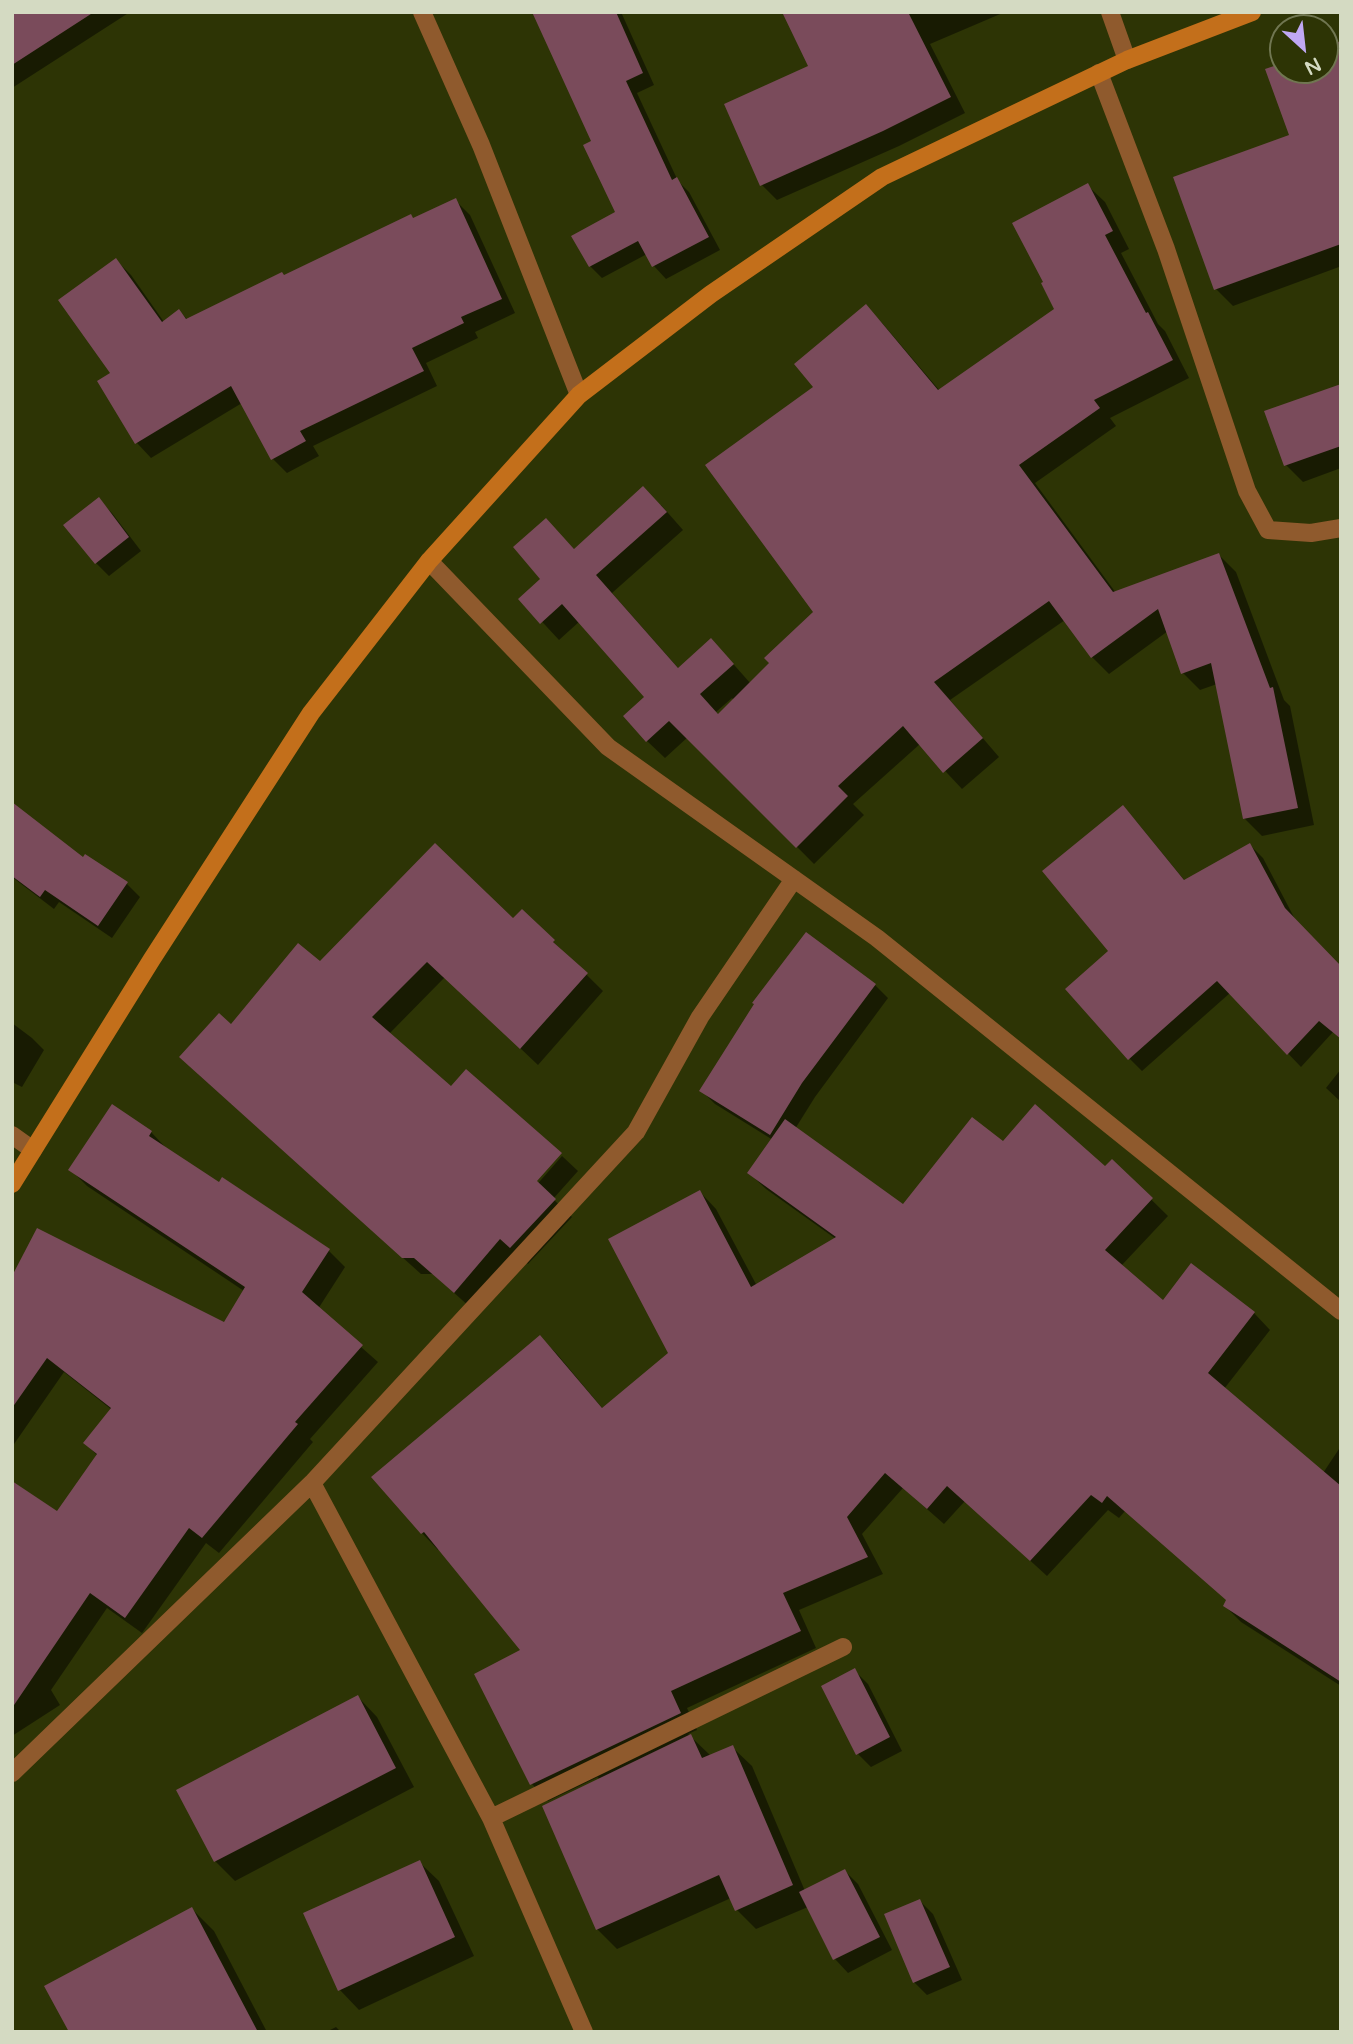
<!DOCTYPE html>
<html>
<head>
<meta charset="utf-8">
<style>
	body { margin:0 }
	#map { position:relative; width:1353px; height:2044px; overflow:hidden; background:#2d3405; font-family:"Varela Round",sans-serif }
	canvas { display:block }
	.frame { position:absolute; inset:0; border:14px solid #d4dac2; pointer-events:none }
	.north { position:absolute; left:1269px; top:14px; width:70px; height:70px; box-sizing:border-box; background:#2d3405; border:2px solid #707651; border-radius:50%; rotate:153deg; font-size:19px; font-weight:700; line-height:28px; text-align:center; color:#d4dac2 }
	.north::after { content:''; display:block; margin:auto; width:24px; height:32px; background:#c0a8f3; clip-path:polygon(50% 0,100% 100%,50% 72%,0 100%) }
</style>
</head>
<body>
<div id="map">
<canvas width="1353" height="2044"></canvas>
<div class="frame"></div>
<div class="north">N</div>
</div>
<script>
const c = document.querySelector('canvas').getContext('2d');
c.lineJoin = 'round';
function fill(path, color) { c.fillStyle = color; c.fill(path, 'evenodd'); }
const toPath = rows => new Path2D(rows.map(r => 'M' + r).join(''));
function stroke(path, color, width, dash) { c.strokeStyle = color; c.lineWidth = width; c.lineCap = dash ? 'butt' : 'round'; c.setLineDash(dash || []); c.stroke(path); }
fill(toPath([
	[12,12,130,12,12,88],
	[554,12,621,12,654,85,637,93,678,181,689,192,720,250,666,279,654,266,647,254,602,278,590,266,617,212],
	[784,12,1005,12,930,44,965,113,899,146,777,200,762,185,810,67],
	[1341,43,1341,271,1339,267,1233,306,1216,289,1291,136,1267,70,1283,64,1283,70,1325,70,1325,49],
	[1087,185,1105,202,1129,249,1121,253,1158,324,1165,331,1189,378,1110,418,1116,426,1035,483,1116,593,1219,555,1236,572,1284,700,1290,706,1314,825,1262,836,1244,818,1217,684,1200,690,1183,673,1168,631,1109,674,1092,657,1065,620,950,700,999,757,962,789,920,744,853,804,864,815,814,864,688,737,665,758,647,741,626,716,646,698,580,621,559,640,521,599,543,579,546,520,575,550,661,505,683,530,612,593,679,669,728,658,751,684,815,612,816,388,866,307,883,324,940,391,1057,310],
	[732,698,734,700,719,715,716,712],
	[455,200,470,215,515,313,475,332,478,338,426,363,437,386,313,446,319,456,287,473,273,459,242,403,151,458,137,443,112,374,116,260,131,275,164,322,179,311,188,320],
	[1341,385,1341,468,1303,482,1286,465],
	[99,500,112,513,141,551,109,576,96,563],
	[1123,808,1136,821,1185,881,1250,845,1263,858,1297,923,1333,1032,1301,1067,1230,993,1142,1071,1129,1058,1110,951],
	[12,831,83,859,127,884,140,897,112,938,59,902,54,909,12,877],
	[522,911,603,991,538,1065,445,977,389,1034,533,1189,562,1156,578,1171,553,1199,572,1217,528,1264,518,1254,471,1308,433,1274,421,1274,198,1074,231,1026,320,964,513,920],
	[875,985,888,998,815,1097,795,1129,904,1206,1003,1144,1105,1169,1112,1161,1168,1216,1121,1266,1163,1302,1254,1313,1270,1330,1224,1389,1323,1473,1341,1446,1341,1686,1241,1622,1225,1606,1228,1601,1125,1511,1119,1518,1108,1510,1047,1576,965,1501,944,1524,903,1488,862,1534,883,1574,799,1610,816,1648,687,1708,697,1730,688,1734,711,1756,732,1747,752,1766,805,1891,845,1871,858,1884,892,1950,848,1973,835,1959,808,1907,756,1929,737,1910,731,1898,617,1949,597,1929,599,1780,598,1777,548,1801,532,1784,523,1651,439,1549,438,1550,422,1533,540,1337,557,1354,603,1409,670,1353,700,1192,716,1209,757,1286,836,1239,766,1189,749,1173,773,1140,715,1104,702,1091],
	[12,1023,32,1038,44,1050,22,1087,12,1082],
	[1341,1069,1341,1102,1326,1088],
	[151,1132,167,1149,220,1184,223,1180,329,1251,345,1267,318,1309,378,1362,310,1439,313,1442,219,1553,206,1543,142,1633,107,1608,51,1690,60,1705,12,1736,12,1483,57,1513,98,1456,85,1443,112,1410,64,1372,12,1447,12,1280,225,1325,244,1291,87,1186,71,1170],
	[855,1671,868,1684,902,1751,871,1767,858,1754],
	[358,1697,377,1717,414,1787,235,1881,215,1861],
	[419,1862,439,1881,474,1956,359,2010,340,1990],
	[920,1901,933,1914,962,1980,927,1995,914,1982],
	[192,1909,214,1931,267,2032,71,2032],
	[336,2027,341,2032,326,2032]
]), '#0007');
fill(toPath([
	[12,12,94,12,12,65],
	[532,12,616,12,643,73,626,81,672,180,677,177,709,237,652,267,638,241,589,267,571,236,615,212,583,145,591,141],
	[782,12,908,12,951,97,883,131,760,186,724,104,808,66],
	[1341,41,1341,244,1214,290,1173,177,1289,135,1265,69,1283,63,1283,70,1325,70,1325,47],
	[1088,183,1113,231,1105,235,1146,313,1148,312,1173,360,1094,400,1100,408,1019,465,1113,592,1219,553,1270,688,1273,687,1298,808,1243,819,1211,663,1181,674,1158,609,1091,658,1049,601,934,682,983,738,943,773,903,726,838,786,848,796,796,848,669,721,646,742,623,716,644,697,562,604,540,624,518,599,540,579,513,547,546,518,574,549,643,486,667,512,596,575,678,668,711,638,734,664,700,694,718,714,769,663,764,658,813,612,705,465,813,387,794,364,866,304,938,390,1054,309,1041,283,1043,282,1012,223],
	[456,198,502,299,461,317,464,323,412,348,424,371,300,431,306,441,271,460,231,386,135,444,97,381,110,373,58,300,116,258,162,322,179,309,186,319,282,272,284,275,411,214,413,218],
	[1341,384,1341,446,1284,466,1264,411],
	[99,497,129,537,95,564,63,525],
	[12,802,83,857,85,854,128,882,98,926,45,890,40,897,12,876],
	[1123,805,1184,880,1250,843,1285,908,1341,966,1341,1039,1319,1021,1287,1055,1217,981,1128,1060,1065,989,1108,951,1042,871],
	[435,843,513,918,522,909,555,940,553,942,588,973,520,1049,427,962,372,1017,451,1086,466,1069,562,1153,537,1181,556,1199,510,1248,500,1239,454,1293,414,1258,402,1258,179,1057,219,1013,231,1024,298,943,320,961],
	[806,932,876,984,802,1083,770,1135,699,1091,754,1004,752,1003],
	[112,1104,152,1131,149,1136,219,1182,222,1177,330,1249,302,1292,363,1345,295,1422,298,1424,202,1538,189,1528,125,1618,90,1593,12,1708,12,1481,57,1511,97,1454,83,1443,111,1408,47,1358,12,1408,12,1276,37,1228,224,1322,245,1287,68,1170],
	[1035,1104,1105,1166,1112,1159,1153,1198,1105,1250,1163,1300,1191,1263,1255,1312,1208,1373,1341,1486,1341,1682,1223,1606,1226,1600,1107,1496,1102,1503,1091,1495,1030,1561,947,1486,927,1509,885,1473,847,1517,868,1557,783,1593,801,1631,671,1691,681,1713,530,1785,474,1674,520,1650,424,1532,421,1534,371,1477,540,1335,602,1408,668,1353,608,1239,700,1190,751,1287,836,1237,747,1173,785,1119,903,1204,972,1117,1003,1141],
	[855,1668,890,1737,856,1755,821,1686],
	[358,1695,396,1768,214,1862,176,1790],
	[691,1734,702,1758,733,1745,793,1885,735,1911,719,1875,596,1930,542,1806],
	[420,1860,455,1937,338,1991,303,1913],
	[845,1869,880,1937,833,1960,799,1892],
	[920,1899,950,1967,913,1983,884,1914],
	[192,1907,258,2032,69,2032,44,1986]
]), '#7a4b5b');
stroke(toPath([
	[422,12,481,145,579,395],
	[1110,12,1127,60],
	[1099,73,1166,249,1247,491,1268,530,1311,533,1341,528],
	[429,561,608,747,877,938,1341,1311],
	[12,1135,33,1150],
	[312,1483,491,1818,584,2032],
	[12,1773,312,1483,636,1132,700,1017,794,879],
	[491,1818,843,1647]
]), '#8f5a2d', 18);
stroke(toPath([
	[12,1184,152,959,311,713,429,561,579,395,711,294,882,177,1127,60,1252,12]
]), '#c36f1b', 18);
</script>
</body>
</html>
